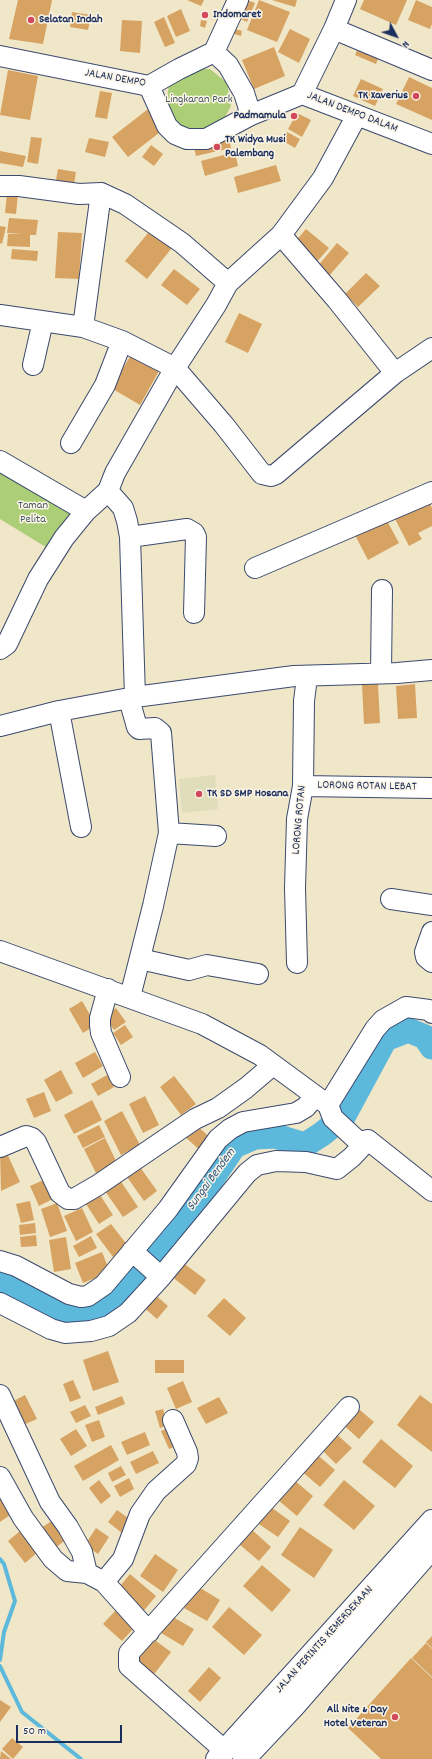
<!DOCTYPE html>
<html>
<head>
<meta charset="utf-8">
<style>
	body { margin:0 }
	#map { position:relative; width:432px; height:1759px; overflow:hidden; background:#f0e6c8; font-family:Dekko,sans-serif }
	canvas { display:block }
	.north { position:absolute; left:376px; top:16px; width:40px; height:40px; -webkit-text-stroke:3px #fcf5e5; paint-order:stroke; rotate:131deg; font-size:11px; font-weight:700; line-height:16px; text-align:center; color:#1b2f5e }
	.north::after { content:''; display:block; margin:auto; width:14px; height:18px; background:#1b2f5e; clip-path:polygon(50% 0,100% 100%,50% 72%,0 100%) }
	.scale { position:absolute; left:16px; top:1725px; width:106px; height:18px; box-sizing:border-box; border:2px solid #1b2f5e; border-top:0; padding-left:5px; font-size:12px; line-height:14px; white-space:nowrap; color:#1b2f5e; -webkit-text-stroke:3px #fcf5e5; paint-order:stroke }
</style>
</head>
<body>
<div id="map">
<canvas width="432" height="1759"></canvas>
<div class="north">N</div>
<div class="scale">50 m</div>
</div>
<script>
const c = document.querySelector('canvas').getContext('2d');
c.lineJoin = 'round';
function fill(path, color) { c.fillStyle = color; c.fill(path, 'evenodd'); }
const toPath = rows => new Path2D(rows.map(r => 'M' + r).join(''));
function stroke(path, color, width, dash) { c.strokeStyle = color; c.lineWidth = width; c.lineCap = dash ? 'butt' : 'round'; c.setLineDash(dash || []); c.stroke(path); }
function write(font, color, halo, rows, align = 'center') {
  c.font = font + ' Dekko,sans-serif'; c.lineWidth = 3; c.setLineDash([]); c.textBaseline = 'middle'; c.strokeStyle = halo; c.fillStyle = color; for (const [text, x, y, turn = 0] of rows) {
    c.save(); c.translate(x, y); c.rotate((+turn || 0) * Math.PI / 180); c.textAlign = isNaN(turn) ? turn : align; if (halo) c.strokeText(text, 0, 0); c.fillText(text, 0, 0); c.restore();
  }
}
fill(toPath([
	[215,775,218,809,182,813,179,779]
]), '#e0ddbb');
fill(toPath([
	[187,69,210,69,227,83,231,106,220,126,198,134,177,126,166,107,169,84],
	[0,464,79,514,49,549,0,519]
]), '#acce76');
stroke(toPath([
	[0,1559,4,1564,15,1601,4,1632,0,1660],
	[0,1666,22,1712,81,1759]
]), '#5db9db', 4);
stroke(toPath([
	[0,1281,62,1315,90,1313,116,1299,195,1204,234,1146,255,1137,275,1136,305,1145,322,1134,343,1117,385,1039,408,1030,425,1037,432,1047]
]), '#5db9db', 25);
fill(toPath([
	[18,0,52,0,43,44,9,39],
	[187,0,204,0,201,6],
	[247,0,255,3,247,22,237,17],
	[259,0,290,12,277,42,247,30],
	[272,0,297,0,295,7],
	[364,0,407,0,396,25,360,9],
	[416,0,432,7,432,24,430,29,408,20],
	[181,9,190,31,176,37,167,16],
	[72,12,91,15,88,30,70,27],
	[164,17,175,43,165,47,154,22],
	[122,20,142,21,140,53,120,51],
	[201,20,207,21,205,28,200,26],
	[232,28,242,31,241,36,231,33],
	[290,29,310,39,299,63,278,52],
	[360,43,381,51,376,64,355,55],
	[274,47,285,76,254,89,242,60],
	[8,70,38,76,30,120,0,115],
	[409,77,432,88,432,120,396,104],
	[361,79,383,89,375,106,353,96],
	[100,91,112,93,107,119,95,117],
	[152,106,164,129,128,157,112,137],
	[297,113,311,120,302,137,288,129],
	[287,132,300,139,295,148,283,141],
	[31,137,42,138,38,164,27,162],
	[89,138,109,142,105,157,85,152],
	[229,138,231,148,196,156,194,147],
	[151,145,163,154,154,166,142,157],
	[0,151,26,156,23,167,0,163],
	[235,152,238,166,205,176,201,161],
	[276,165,281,181,238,193,234,177],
	[58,169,76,172,74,184,56,180],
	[7,193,18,194,16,214,5,213],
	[9,218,38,220,36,235,30,235,30,247,7,246,8,234,23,234,7,233],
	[0,226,6,227,2,244,0,243],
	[153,227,175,244,147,279,125,261],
	[306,229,329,248,315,264,293,244],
	[58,232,82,233,79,279,55,278],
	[337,243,349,253,328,277,317,267],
	[12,249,38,251,37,261,11,259],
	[174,269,200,289,187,305,161,285],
	[366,273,380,286,358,307,345,294],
	[239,313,262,324,248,353,225,342],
	[131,355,159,371,140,405,111,388],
	[428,499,432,508,432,526,418,533,422,539,409,546,394,517],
	[386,519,399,543,368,560,355,535],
	[378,684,380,723,364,724,362,685],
	[415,684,417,718,398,719,396,686],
	[82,1001,96,1025,83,1033,69,1009],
	[116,1008,126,1022,114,1030,104,1016],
	[125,1025,133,1037,121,1045,113,1033],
	[95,1052,103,1066,83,1078,75,1063],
	[61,1070,73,1093,56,1102,44,1080],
	[107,1075,114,1087,98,1096,91,1084],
	[174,1076,196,1104,181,1115,160,1087],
	[44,1092,51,1111,34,1118,26,1099],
	[145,1096,159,1125,143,1133,129,1104],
	[92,1100,102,1120,74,1134,64,1115],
	[122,1111,140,1145,121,1155,104,1121],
	[194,1123,214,1141,203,1153,183,1135],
	[99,1125,105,1137,83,1148,77,1136],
	[105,1138,117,1163,96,1173,84,1149],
	[5,1149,20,1182,1,1191,0,1151],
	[140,1167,157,1191,144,1201,127,1177],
	[46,1179,55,1198,39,1206,30,1186],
	[120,1180,138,1207,123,1217,105,1191],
	[100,1195,113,1215,99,1224,86,1204],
	[30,1201,34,1220,21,1223,16,1204],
	[57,1203,67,1231,50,1237,41,1209],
	[82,1208,93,1232,76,1241,64,1216],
	[35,1223,36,1233,20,1235,19,1225],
	[111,1224,128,1246,113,1257,96,1234],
	[36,1235,37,1246,21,1247,20,1237],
	[91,1236,97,1248,79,1257,73,1246],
	[66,1237,71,1269,54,1272,49,1240],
	[102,1252,110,1272,83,1283,75,1263],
	[182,1262,206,1280,195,1295,171,1276],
	[152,1292,168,1306,157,1319,141,1305],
	[224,1298,246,1318,230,1336,207,1316],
	[108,1351,119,1382,93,1391,83,1360],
	[155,1360,184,1360,184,1373,155,1373],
	[73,1380,81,1398,70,1402,63,1384],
	[183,1381,192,1402,176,1409,167,1388],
	[25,1395,37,1419,21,1426,10,1403],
	[420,1395,432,1404,432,1452,397,1425],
	[122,1396,125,1404,98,1415,95,1407],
	[219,1397,228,1413,206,1424,197,1408],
	[85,1405,91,1416,76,1423,70,1412],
	[354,1405,374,1422,359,1439,340,1422],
	[163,1409,168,1425,160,1428,155,1411],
	[99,1420,105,1437,92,1442,85,1425],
	[173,1426,181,1444,169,1449,161,1431],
	[76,1429,87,1446,71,1456,60,1439],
	[145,1432,150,1445,127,1455,121,1442],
	[334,1432,352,1448,336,1464,319,1447],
	[381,1439,413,1466,395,1488,362,1462],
	[111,1445,119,1460,83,1481,74,1466],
	[153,1451,159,1463,136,1474,130,1462],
	[314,1452,335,1470,320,1487,299,1469],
	[121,1466,126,1475,112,1482,108,1473],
	[129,1478,134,1489,120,1497,114,1486],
	[99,1480,111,1496,101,1504,89,1488],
	[294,1480,313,1496,297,1516,278,1500],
	[344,1480,375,1506,354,1530,323,1505],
	[2,1498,13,1513,0,1522,0,1500],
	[268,1505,290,1521,278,1537,256,1522],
	[117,1510,131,1520,122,1533,108,1522],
	[53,1520,67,1539,55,1548,41,1528],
	[300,1527,333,1550,314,1578,281,1555],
	[96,1528,109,1537,98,1554,85,1545],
	[251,1529,271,1547,259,1561,239,1544],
	[20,1531,38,1552,25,1563,8,1541],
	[155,1554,178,1570,163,1592,140,1576],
	[262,1565,291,1590,272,1612,243,1586],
	[130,1574,156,1596,141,1614,116,1591],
	[197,1586,220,1600,207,1621,184,1608],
	[229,1607,262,1635,244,1655,212,1627],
	[116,1610,135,1627,122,1641,103,1624],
	[171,1616,194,1629,183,1646,161,1633],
	[432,1636,432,1648,426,1642],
	[152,1638,171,1652,152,1677,133,1663],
	[426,1643,432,1649,432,1677,412,1658],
	[411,1658,432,1678,432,1759,381,1759,348,1728],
	[209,1667,221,1678,200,1702,188,1691],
	[0,1700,11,1707,0,1722],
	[12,1738,23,1747,13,1759,2,1749],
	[1,1751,11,1759,0,1759]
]), '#d7a362');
const minor = toPath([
	[334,29,432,70],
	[214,52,228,65,244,93,251,115],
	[0,56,149,86,179,69,214,52,238,0],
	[149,86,167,126,175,134,187,139,206,139,251,115,302,94],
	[302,94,432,144],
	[302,94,334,29,346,0],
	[0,186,19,186,79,194,101,193,125,204,182,243,228,283],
	[281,235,337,300,395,373,432,348],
	[0,315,83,327,122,341,175,368,224,425,262,474,271,476,276,474,395,373],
	[83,327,101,193],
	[33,365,43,321],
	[71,443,105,385,122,341],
	[0,461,86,511],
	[108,491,123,508,127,521,130,537,135,697],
	[130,537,187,529,194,533,196,537,194,613],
	[255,568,432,492],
	[0,649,7,644,38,579,64,538,86,511,108,491,115,473,175,368,216,305,228,283,281,235,323,178,357,115],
	[381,673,382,590],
	[129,699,137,727,139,729,155,728,161,733,169,833,153,906,130,997],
	[59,711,81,827],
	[0,726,59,711,135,697,294,676,397,673,432,670],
	[303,786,432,788],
	[169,833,216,836],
	[391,899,432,905],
	[432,932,425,952,426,957,432,962],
	[0,951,202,1024,260,1055,328,1105,333,1118,359,1142,368,1140,432,1191],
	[140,959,189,970,207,965,258,974],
	[297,963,295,888,297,819,303,786,304,701,307,677],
	[108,989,100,1018,100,1025,101,1033,120,1077],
	[328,1105,375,1029,383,1020,406,1007,429,1010,432,1013],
	[0,1147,26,1136,32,1138,36,1142,60,1193,68,1199,74,1199,98,1185,195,1119,218,1108,246,1088,273,1065],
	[132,1251,161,1277],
	[0,1261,16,1266,69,1294,81,1297,88,1296,104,1285,168,1209,218,1139,230,1129,243,1122,296,1113,306,1107,315,1096],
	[0,1303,51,1329,65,1333,91,1331,109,1326,128,1313,161,1277,247,1173,257,1165,276,1161,306,1162,337,1169,352,1157,368,1140],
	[0,1395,50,1502,68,1527,82,1552,87,1573],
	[0,1477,23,1518,53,1559,67,1571,87,1573,104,1582,149,1632],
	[104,1582,123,1559,140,1514,156,1491,186,1464,188,1458,187,1452,173,1420],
	[225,1751,129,1666,129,1653,349,1407]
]);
const highway = toPath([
	[217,1759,432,1521],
	[244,1759,293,1707,432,1548]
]);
stroke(minor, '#3b4a6e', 22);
stroke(highway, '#3b4a6e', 24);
stroke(minor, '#fff', 20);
stroke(highway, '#fff', 22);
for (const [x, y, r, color] of [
	[205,15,4,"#d1495b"],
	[31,20,4,"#d1495b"],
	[416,96,4,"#d1495b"],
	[294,116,4,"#d1495b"],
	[217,147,4,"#d1495b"],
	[199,794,4,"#d1495b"],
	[395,1717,4,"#d1495b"]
]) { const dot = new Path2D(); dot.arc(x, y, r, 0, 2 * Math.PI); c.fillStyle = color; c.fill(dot); stroke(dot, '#fcf5e5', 1.5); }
write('bold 12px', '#1b2f5e', '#fcf5e5', [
	["Indomaret",213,15],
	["Selatan Indah",39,20],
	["TK Xaverius",408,96,"right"],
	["Padmamula",286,116,"right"],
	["TK Widya Musi",225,140],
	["Palembang",225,154],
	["TK SD SMP Hosana",207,794],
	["All Nite & Day",387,1710,"right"],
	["Hotel Veteran",387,1724,"right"]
], 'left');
write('12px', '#1b2f5e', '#fcf5e5', [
	["JALAN DEMPO",115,79,10],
	["JALAN DEMPO DALAM",352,113,21],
	["LORONG ROTAN LEBAT",367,787,1],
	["LORONG ROTAN",300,820,-85],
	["JALAN PERINTIS KEMERDEKAAN",325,1640,-48]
]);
write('12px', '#3f5764', '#fcf5e5', [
	["Lingkaran Park",199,100],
	["Taman",33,506],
	["Pelita",33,520]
]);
write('italic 13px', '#2f5884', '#fcf5e5', [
	["Sungai Bendem",212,1180,-54]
]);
</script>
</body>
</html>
